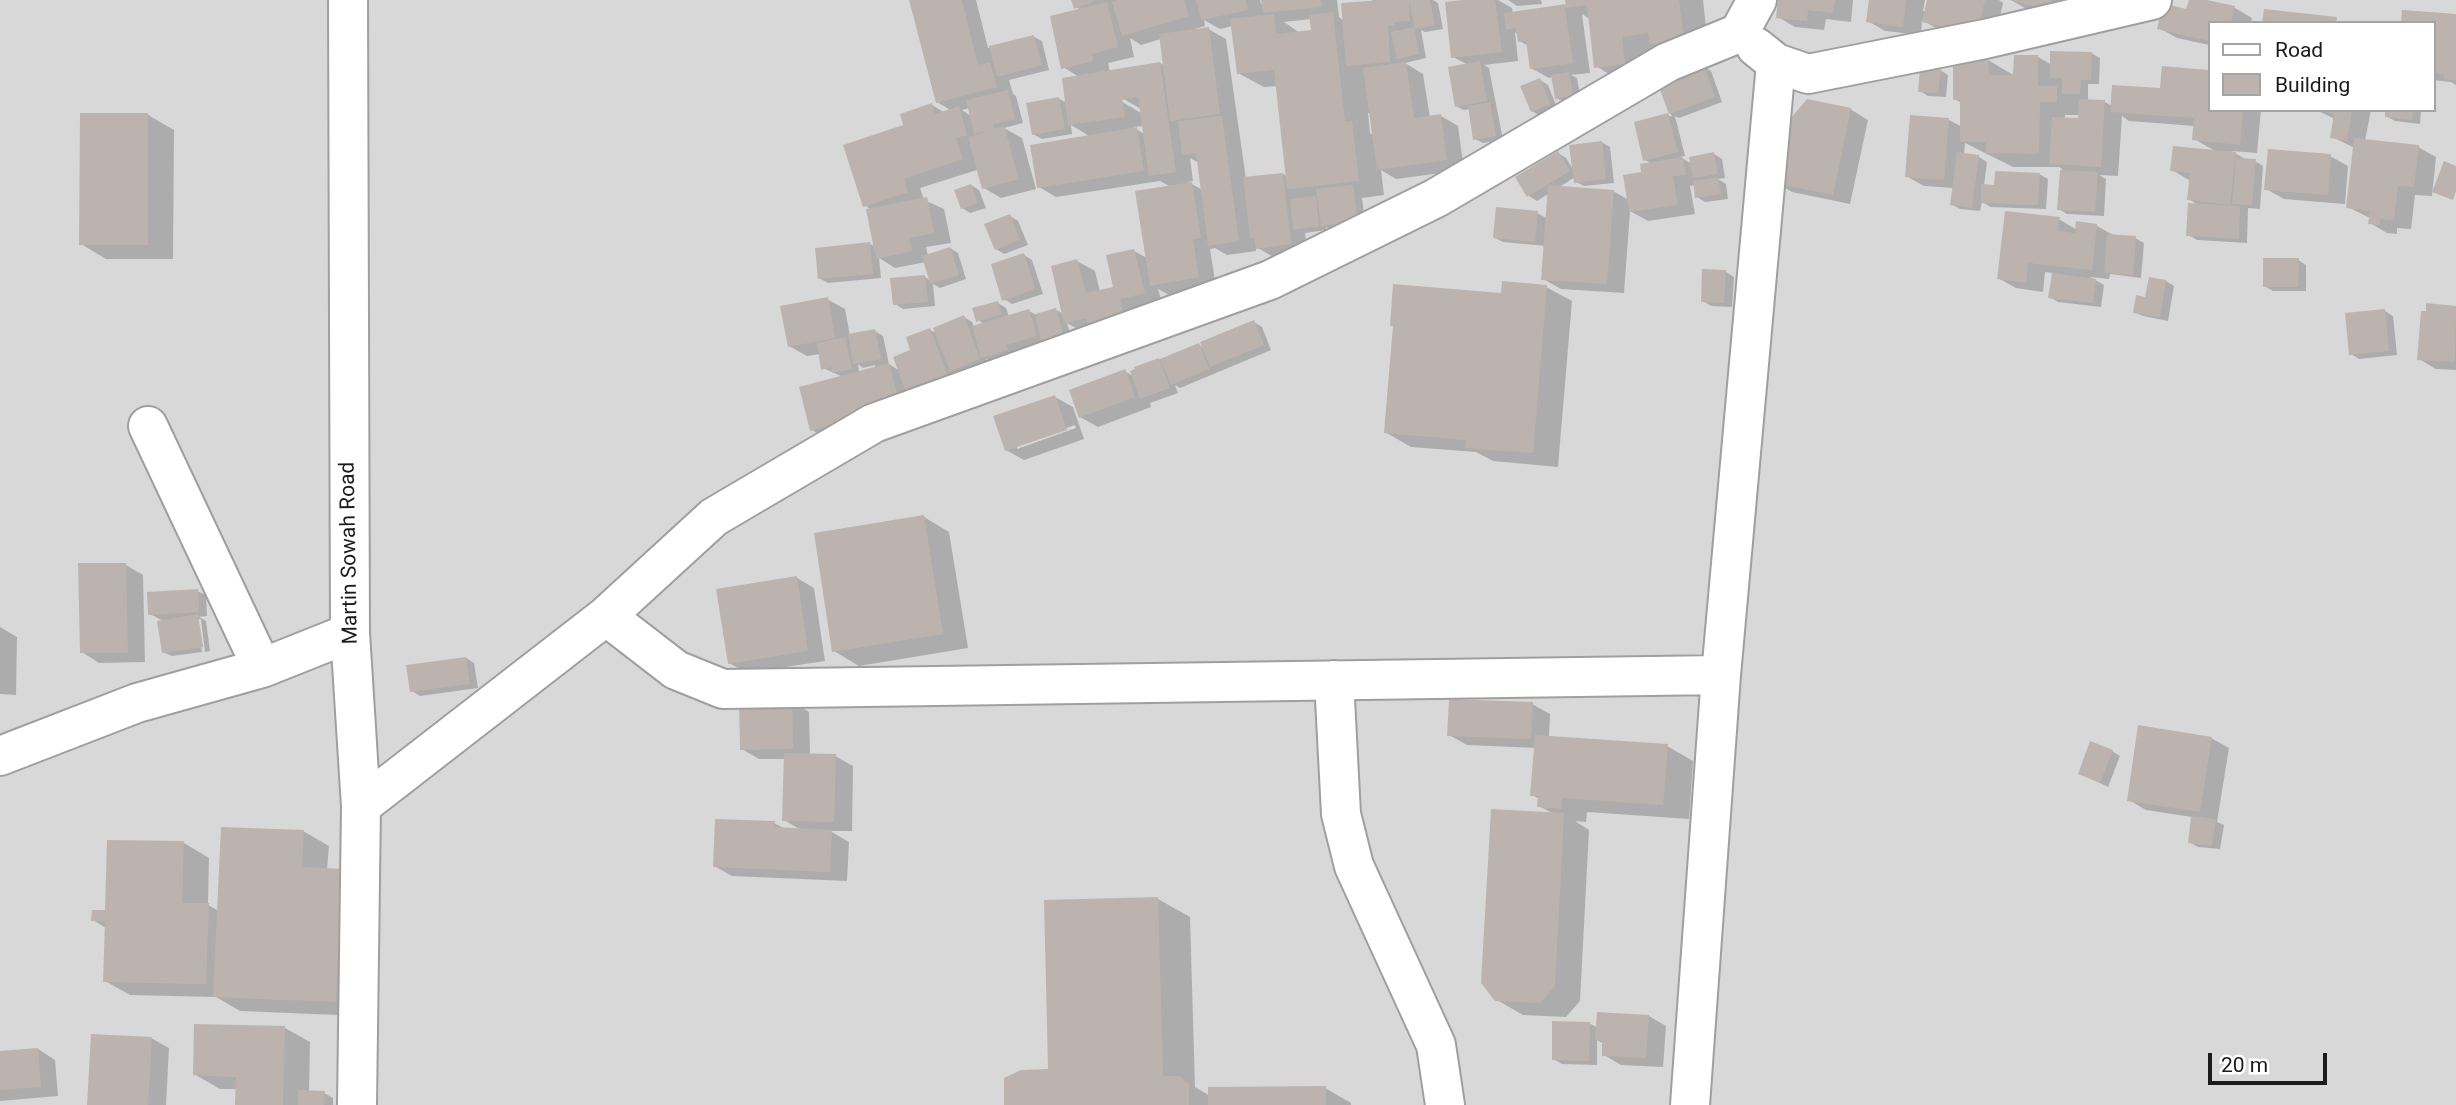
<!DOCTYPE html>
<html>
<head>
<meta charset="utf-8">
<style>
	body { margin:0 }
	#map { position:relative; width:2456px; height:1105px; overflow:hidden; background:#ece8e2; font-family:Roboto,sans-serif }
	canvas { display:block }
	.legend { position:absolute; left:2208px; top:21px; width:228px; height:91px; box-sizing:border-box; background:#fff; border:2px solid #a4a4a4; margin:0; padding:9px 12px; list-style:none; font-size:21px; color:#1b1b1b }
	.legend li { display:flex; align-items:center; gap:14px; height:35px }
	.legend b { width:35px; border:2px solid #a4a4a4 }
	.scale { position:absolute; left:2208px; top:1053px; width:119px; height:32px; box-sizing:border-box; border:4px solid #1b1b1b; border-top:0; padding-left:9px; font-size:21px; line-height:24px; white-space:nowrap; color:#1b1b1b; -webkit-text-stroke:5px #fff; paint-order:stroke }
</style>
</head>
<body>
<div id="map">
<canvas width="2456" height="1105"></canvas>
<ul class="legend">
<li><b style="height:9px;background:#fff"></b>Road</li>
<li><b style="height:19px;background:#bcb3af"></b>Building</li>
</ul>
<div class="scale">20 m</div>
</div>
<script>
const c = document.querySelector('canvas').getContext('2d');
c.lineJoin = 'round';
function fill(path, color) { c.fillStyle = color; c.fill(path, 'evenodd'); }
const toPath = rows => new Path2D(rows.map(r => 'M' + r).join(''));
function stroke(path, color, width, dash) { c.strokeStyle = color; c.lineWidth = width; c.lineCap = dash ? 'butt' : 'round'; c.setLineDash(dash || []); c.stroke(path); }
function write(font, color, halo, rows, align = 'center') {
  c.font = font + ' Roboto,sans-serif'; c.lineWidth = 5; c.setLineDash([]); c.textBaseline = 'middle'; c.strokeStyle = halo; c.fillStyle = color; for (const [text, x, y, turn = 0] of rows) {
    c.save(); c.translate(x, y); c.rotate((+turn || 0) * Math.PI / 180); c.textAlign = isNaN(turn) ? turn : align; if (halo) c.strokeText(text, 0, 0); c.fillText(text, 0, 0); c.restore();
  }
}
fill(toPath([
	[0,0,2456,0,2456,1105,0,1105],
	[2209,23,2433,23,2433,110,2209,110]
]), '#d9d8d9');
fill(toPath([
	[911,0,976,0,988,48,1034,37,1042,41,1049,70,1009,80,1013,94,1016,96,1023,123,1004,128,1022,138,1036,189,1001,198,984,188,977,170,920,188,924,200,944,209,951,243,926,247,928,256,950,248,958,253,966,279,940,288,933,284,935,306,903,309,895,304,925,277,931,281,926,262,895,268,879,258,881,278,828,283,819,278,870,244,876,247,872,210,864,205,906,126,932,105,945,113,952,111,937,102],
	[970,108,971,116,962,110],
	[1073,0,1260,0,1261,4,1264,4,1263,0,1337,0,1339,17,1344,21,1375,2,1371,0,1433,0,1438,3,1443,29,1425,32,1421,30,1426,58,1405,63,1423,74,1430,118,1441,116,1458,126,1464,170,1396,179,1381,170,1384,195,1362,198,1366,229,1331,230,1326,227,1326,230,1305,233,1308,254,1275,258,1256,247,1256,251,1227,255,1215,248,1210,249,1216,287,1169,295,1158,289,1162,303,1083,332,1067,323,1074,347,1000,367,986,359,988,363,829,440,812,430,843,377,823,368,820,354,807,356,789,346,827,299,845,309,850,336,875,331,883,336,889,364,900,371,930,330,938,334,964,317,972,322,974,327,984,324,978,320,998,303,1006,308,1009,317,1029,311,1036,315,1056,310,1064,314,1077,261,1095,271,1100,292,1115,288,1134,251,1147,258,1171,187,1160,181,1056,197,1039,187,1091,137,1071,125,1072,134,1042,139,1033,134,1058,98,1067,103,1079,77,1063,67,1081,10,1076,7],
	[1311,19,1313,31,1300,33,1284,22],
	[1204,20,1220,29,1233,26,1238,73,1264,87,1278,86,1288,177,1283,174,1246,179,1226,39,1208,29,1195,31,1195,29,1205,26],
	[1130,38,1141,45,1161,39,1165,66,1160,63,1110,72,1108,63,1134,57],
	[1115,94,1141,109,1141,113,1114,97],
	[1368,113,1371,113,1374,136,1370,133],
	[1143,126,1144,134,1133,127],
	[1190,158,1199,163,1203,190,1188,182,1193,181],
	[858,364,863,368,875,365,875,368,859,372],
	[1476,0,1498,0,1512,8,1513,14,1564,6,1568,8,1567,0,1703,0,1709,54,1662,49,1647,51,1650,78,1612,76,1596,66,1590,19,1582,14,1590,73,1571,75,1577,78,1581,100,1565,102,1556,98,1554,77,1549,78,1531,68,1528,46,1520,41,1519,35,1515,32,1518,61,1484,65,1489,68,1503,140,1483,143,1475,139,1470,109,1464,110,1456,106,1468,65,1453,57],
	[1508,0,1541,0,1542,4,1517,6],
	[1780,0,1853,0,1851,22,1826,19,1824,30,1795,27,1778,17],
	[1870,0,1925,0,1923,11,1926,11,1929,0,1999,0,2003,3,1994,43,1941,31,1922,20,1921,35,1885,31,1868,21],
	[2011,0,2072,0,2028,10],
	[2191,0,2235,8,2252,18,2251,23,2209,23,2209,45,2177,38,2159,28,2188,11],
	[2456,16,2456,85,2451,82,2433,80,2433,23],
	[2091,53,2100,58,2099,84,2088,84,2088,101,2105,102,2112,106,2161,90,2163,68,2209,71,2209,110,2261,110,2257,153,2231,151,2247,160,2255,161,2263,166,2260,209,2248,208,2247,243,2197,240,2188,235,2199,206,2189,199,2189,180,2172,170,2215,151,2194,139,2195,126,2129,121,2122,116,2118,176,2099,175,2106,179,2104,216,2067,214,2059,209,2062,169,2059,167,2013,167,1965,143,1964,155,1979,157,1987,162,1984,186,1995,187,2039,174,2048,179,2046,209,1991,207,1982,202,1980,211,1960,209,1951,204,1954,188,1924,186,1906,176,1911,117,1949,120,1962,127,1962,103,1954,99,1988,60,2015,76,2038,57,2052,65],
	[2065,115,2080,115,2079,120,2065,119],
	[1703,66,1711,71,1722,102,1679,118,1675,116,1685,156,1680,157,1692,164,1714,154,1722,159,1725,178,1718,179,1726,184,1728,199,1705,202,1697,197,1695,185,1690,186,1695,214,1648,221,1630,211,1624,293,1561,289,1543,279,1546,246,1503,242,1495,238,1537,213,1548,219,1550,193,1537,201,1529,196,1558,153,1566,158,1574,171,1601,142,1610,147,1614,183,1584,186,1576,182,1575,177,1558,188,1613,191,1629,200,1643,174,1652,164,1645,160,1668,115,1672,117,1661,88,1675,83],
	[1940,70,1948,75,1946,97,1928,96,1920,91],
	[1540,80,1548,85,1558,110,1540,116,1532,111],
	[1850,109,1868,120,1850,204,1792,192,1775,182],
	[2316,110,2371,110,2365,141,2418,147,2436,157,2432,196,2415,195,2411,229,2397,228,2397,234,2387,233,2370,223,2370,218,2348,207,2355,148,2332,137,2335,119],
	[2387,110,2421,110,2420,124,2395,121,2386,116],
	[148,115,174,130,173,259,106,259,81,244],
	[2330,156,2348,166,2345,204,2284,199,2266,189],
	[971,185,979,190,986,208,970,213,962,208],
	[1010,216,1018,221,1028,245,1004,254,996,249],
	[2059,219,2077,230,2097,226,2115,236,2135,238,2144,243,2141,278,2110,274,2109,279,2090,277,2104,285,2101,307,2058,302,2050,297,2053,273,2045,272,2043,292,2016,288,1998,278],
	[1024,255,1032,260,1043,294,1012,304,1004,299],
	[2298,260,2306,265,2306,291,2273,291,2264,286],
	[1726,272,1734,277,1732,307,1711,306,1703,301],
	[2166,281,2174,286,2168,321,2143,316,2135,312],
	[1546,287,1572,301,1558,467,1493,461,1476,452,1411,447,1385,432,1502,295],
	[2428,305,2456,308,2456,370,2436,369,2419,359],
	[2385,311,2393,316,2397,355,2359,359,2351,354],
	[1254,322,1262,327,1271,350,1180,388,1175,385,1178,393,1150,403,1151,407,1098,427,1080,417,1125,371,1134,377,1136,368,1199,345,1204,348],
	[1055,397,1073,407,1084,439,1024,460,1006,450],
	[1075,425,1076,428,1017,449,1017,445],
	[924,517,949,532,968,648,859,666,834,651],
	[126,565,143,575,145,662,99,663,82,652],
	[797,578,814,588,825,661,747,673,729,663],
	[197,591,206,595,207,616,199,617,206,621,210,651,205,652,201,619,197,619,202,652,172,656,163,652,163,621,150,614],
	[0,627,17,637,16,695,0,694],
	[466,658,474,663,478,688,420,696,412,691],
	[792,702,809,712,810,755,835,756,853,766,852,831,830,831,849,842,847,881,732,876,714,866,774,823,787,830,801,830,784,820,786,759,759,759,742,749],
	[1532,704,1550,714,1549,738,1667,746,1693,761,1689,819,1587,812,1586,822,1575,821,1589,830,1580,1001,1566,1017,1523,1015,1497,1000,1554,814,1539,806,1540,799,1532,795,1536,748,1467,745,1449,735],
	[2211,738,2229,748,2217,822,2224,825,2220,849,2198,847,2189,842,2192,817,2146,810,2129,800],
	[2112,751,2120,756,2108,787,2080,773],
	[303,831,329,846,327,870,342,871,362,1016,240,1011,216,997,130,995,105,981,106,928,93,920,107,912,184,843,209,858,208,905,219,911],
	[1158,899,1190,917,1195,1087,1210,1096,1325,1088,1351,1103,1351,1105,1006,1105,1050,1071],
	[1649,1016,1666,1026,1663,1067,1621,1065,1604,1055,1604,1044,1597,1040,1597,1065,1562,1064,1553,1059,1589,1023,1598,1028],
	[285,1028,310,1042,309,1092,324,1093,333,1098,333,1105,237,1105,238,1089,220,1089,194,1074],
	[151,1038,169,1048,166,1105,89,1105],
	[38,1049,55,1060,58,1096,0,1101,0,1053]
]), '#0003');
fill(toPath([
	[909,0,962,0,978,65,990,62,997,87,936,103],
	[1071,0,1097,0,1074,9],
	[1117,0,1184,0,1189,16,1122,36,1112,2],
	[1196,0,1246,0,1248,10,1201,20],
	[1261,0,1321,0,1322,7,1263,13],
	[1382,0,1409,0,1410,21,1394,22,1395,26,1388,26,1390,62,1346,66,1341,3],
	[1409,0,1430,0,1435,25,1415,29],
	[1462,0,1495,0,1502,52,1451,58,1445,2],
	[1565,0,1679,0,1684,40,1650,44,1648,33,1622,37,1625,64,1594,68,1587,5,1565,8,1573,63,1530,69,1526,41,1518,42,1516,28,1506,30,1504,13,1566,4],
	[1778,0,1835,0,1833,13,1808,10,1807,21,1776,18],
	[1869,0,1906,0,1903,27,1866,22],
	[1927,0,1985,0,1977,34,1922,22],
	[2010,0,2052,0,2050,10],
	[2189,0,2207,0,2235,6,2231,23,2209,23,2209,41,2157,29,2163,3,2186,9],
	[1107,2,1118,47,1092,54,1093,61,1061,69,1050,16],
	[2264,9,2337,17,2336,23,2262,23],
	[2402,10,2456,14,2456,80,2443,79,2444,74,2433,73,2433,23,2401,23],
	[1333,12,1345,122,1352,121,1359,181,1287,189,1274,70,1237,74,1230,19,1274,14,1276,34,1311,30,1309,15],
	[1209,27,1220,114,1170,121,1159,34],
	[1414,27,1419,54,1397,59,1391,32],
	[1034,35,1042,65,997,77,989,46],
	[2050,51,2092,52,2091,80,2081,80,2080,94,2062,94,2062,78,2050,78],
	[2014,55,2038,55,2038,86,2057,86,2057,102,2040,102,2039,154,1986,153,1986,142,1960,142,1960,100,1953,100,1953,58,1988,59,1989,75,2013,75],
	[1480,61,1487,101,1455,107,1448,67],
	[1160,62,1176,172,1149,176,1138,97,1122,100,1125,117,1068,125,1062,78],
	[1406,62,1414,118,1441,114,1447,160,1377,170,1363,68],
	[1703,64,1715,97,1669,114,1659,87,1673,82,1671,76],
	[2162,66,2209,70,2209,110,2243,110,2240,145,2192,140,2194,118,2110,112,2112,85,2160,88],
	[1920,67,1941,68,1938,93,1918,92],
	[1569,72,1573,95,1555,99,1551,75],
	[1540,78,1550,104,1531,112,1520,86],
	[1008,90,1015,119,993,124,994,129,1004,126,1019,179,982,189,968,137,989,131,974,134,966,100],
	[1059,97,1065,129,1032,135,1026,103],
	[1807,99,1851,108,1833,195,1773,183,1786,124],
	[2079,99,2105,100,2101,167,2049,164,2052,117,2078,118],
	[1490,102,1496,136,1473,140,1468,106],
	[932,103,935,114,959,106,967,135,956,138,963,159,904,179,908,192,863,207,843,145,903,125,900,114],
	[2320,110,2352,110,2347,141,2330,138,2334,114],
	[2385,110,2413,110,2412,120,2385,117],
	[80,113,148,113,148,245,79,245],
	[1668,113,1678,152,1643,161,1634,122],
	[1910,115,1949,118,1944,180,1905,177],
	[1222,116,1239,241,1208,246,1196,153,1182,155,1178,121],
	[1137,127,1144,171,1037,188,1030,145],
	[2354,138,2419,145,2414,187,2398,186,2394,220,2380,219,2380,225,2368,224,2370,211,2346,208],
	[1602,141,1606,179,1574,183,1569,145],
	[2173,146,2236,152,2230,205,2187,200,2190,173,2170,171],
	[2268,149,2331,154,2328,195,2264,190],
	[1558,151,1570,171,1527,197,1515,177],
	[1714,152,1718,174,1693,178,1689,157],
	[1957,152,1979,155,1972,208,1950,205],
	[1683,157,1686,175,1673,176,1678,205,1629,212,1623,175,1641,172,1640,164],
	[2236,158,2256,159,2252,205,2232,204],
	[2444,161,2456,166,2456,191,2453,200,2432,192],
	[2060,170,2098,172,2095,212,2057,210],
	[1995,171,2040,173,2038,205,1981,203,1981,184,1994,185],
	[1283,173,1291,244,1256,249,1254,238,1250,238,1243,177],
	[1718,177,1721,194,1695,198,1693,181],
	[1192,182,1201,238,1193,239,1199,277,1150,286,1135,191],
	[971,184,978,203,961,209,954,190],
	[1353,185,1358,225,1333,228,1333,224,1321,226,1316,189],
	[1548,185,1614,190,1607,284,1541,280],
	[1316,196,1319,226,1293,230,1290,199],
	[927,197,934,233,909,238,912,251,876,259,866,209],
	[2188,203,2240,206,2239,239,2186,236],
	[1496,207,1538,211,1535,242,1493,238],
	[2005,211,2060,217,2058,231,2075,233,2076,221,2097,224,2092,270,2028,263,2026,283,1997,279],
	[1010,214,1020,240,995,250,984,224],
	[2107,234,2136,236,2133,275,2104,273],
	[870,242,873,274,818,279,815,248],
	[950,247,959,275,930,284,922,256],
	[1134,249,1145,293,1120,299,1124,316,1088,325,1086,318,1064,324,1051,266,1077,259,1086,293,1113,287,1106,255],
	[1024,253,1035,289,1002,301,991,264],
	[2263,258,2299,258,2298,287,2263,287],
	[1702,269,1726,270,1724,303,1701,302],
	[2052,273,2096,279,2093,303,2048,298],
	[925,275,928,302,893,305,890,278],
	[2149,277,2166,280,2160,317,2133,313,2136,295,2145,297],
	[1502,281,1547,285,1533,453,1465,448,1466,440,1384,433,1393,326,1390,326,1393,284,1501,293],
	[828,297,835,338,788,347,780,306],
	[998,301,1002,314,976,322,972,308],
	[2426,303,2456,306,2455,362,2417,360,2421,311,2426,311],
	[1056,308,1066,343,1043,350,1035,314],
	[1029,309,1037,336,1006,345,1008,350,981,358,972,326],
	[2385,309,2389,351,2349,355,2345,313],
	[964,315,980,359,950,371,933,328],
	[1254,320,1264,345,1210,367,1200,342],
	[930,328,951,384,909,400,893,357,910,350,906,337],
	[875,329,881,359,853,364,848,334],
	[845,337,852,369,832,373,832,367,821,370,817,343],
	[1199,343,1209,369,1171,385,1160,359],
	[1159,358,1170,388,1140,399,1130,371,1135,369,1134,367],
	[889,363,899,401,848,415,850,420,810,431,799,387],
	[1125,369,1135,397,1079,418,1069,390],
	[1055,395,1067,430,1005,451,993,416],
	[924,515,943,634,832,652,814,533],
	[78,563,126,563,128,653,80,653],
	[797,576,808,651,728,664,716,589],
	[198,589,199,612,148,615,147,592],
	[198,614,203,647,162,653,157,621],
	[466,657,470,684,410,692,406,665],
	[1449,699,1533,702,1531,739,1447,736],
	[792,700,793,749,740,750,739,701],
	[2138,725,2212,737,2200,812,2127,801],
	[1535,735,1668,744,1663,805,1562,798,1561,809,1537,807,1538,796,1530,796],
	[2090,741,2113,750,2100,783,2078,774],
	[784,753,836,754,834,822,782,821],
	[1491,809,1564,813,1555,986,1540,1003,1495,1001,1481,983],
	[2191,816,2216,819,2212,846,2188,843],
	[715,819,775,821,774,827,832,830,830,872,713,867],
	[221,827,304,830,302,867,342,869,336,1002,213,997],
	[107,840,184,841,182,903,209,903,206,984,103,982,105,922,91,921,92,910,105,910],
	[1158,897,1163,1076,1179,1076,1189,1084,1189,1105,1004,1105,1004,1078,1021,1070,1048,1069,1044,900],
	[1597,1012,1649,1015,1646,1058,1602,1056,1602,1041,1595,1040],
	[1552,1021,1590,1022,1589,1061,1552,1060],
	[194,1024,285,1026,283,1105,235,1105,236,1077,193,1075],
	[91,1034,152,1037,148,1105,87,1105],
	[38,1048,41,1087,0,1090,0,1051],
	[1326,1086,1326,1105,1208,1105,1208,1087],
	[298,1090,325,1091,324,1105,298,1105]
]), '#bcb3af');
const minor = toPath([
	[348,0,350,633,361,806,357,1105],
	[1756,47,1776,63,1808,74,1985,39,2152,0],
	[148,426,262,668],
	[606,616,676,670,723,689,1721,675,1776,63],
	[1334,680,1341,814,1354,866,1436,1045,1445,1105],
	[0,756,137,703,262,668,350,633],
	[361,806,606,616,714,517,874,423,1270,280,1436,198,1668,62,1739,33,1757,0],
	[1690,1105,1721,675]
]);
stroke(minor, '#9f9f9f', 42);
stroke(minor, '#fff', 38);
write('21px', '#1b1b1b', '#fff', [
	["Martin Sowah Road",350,553,-91]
]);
</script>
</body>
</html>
